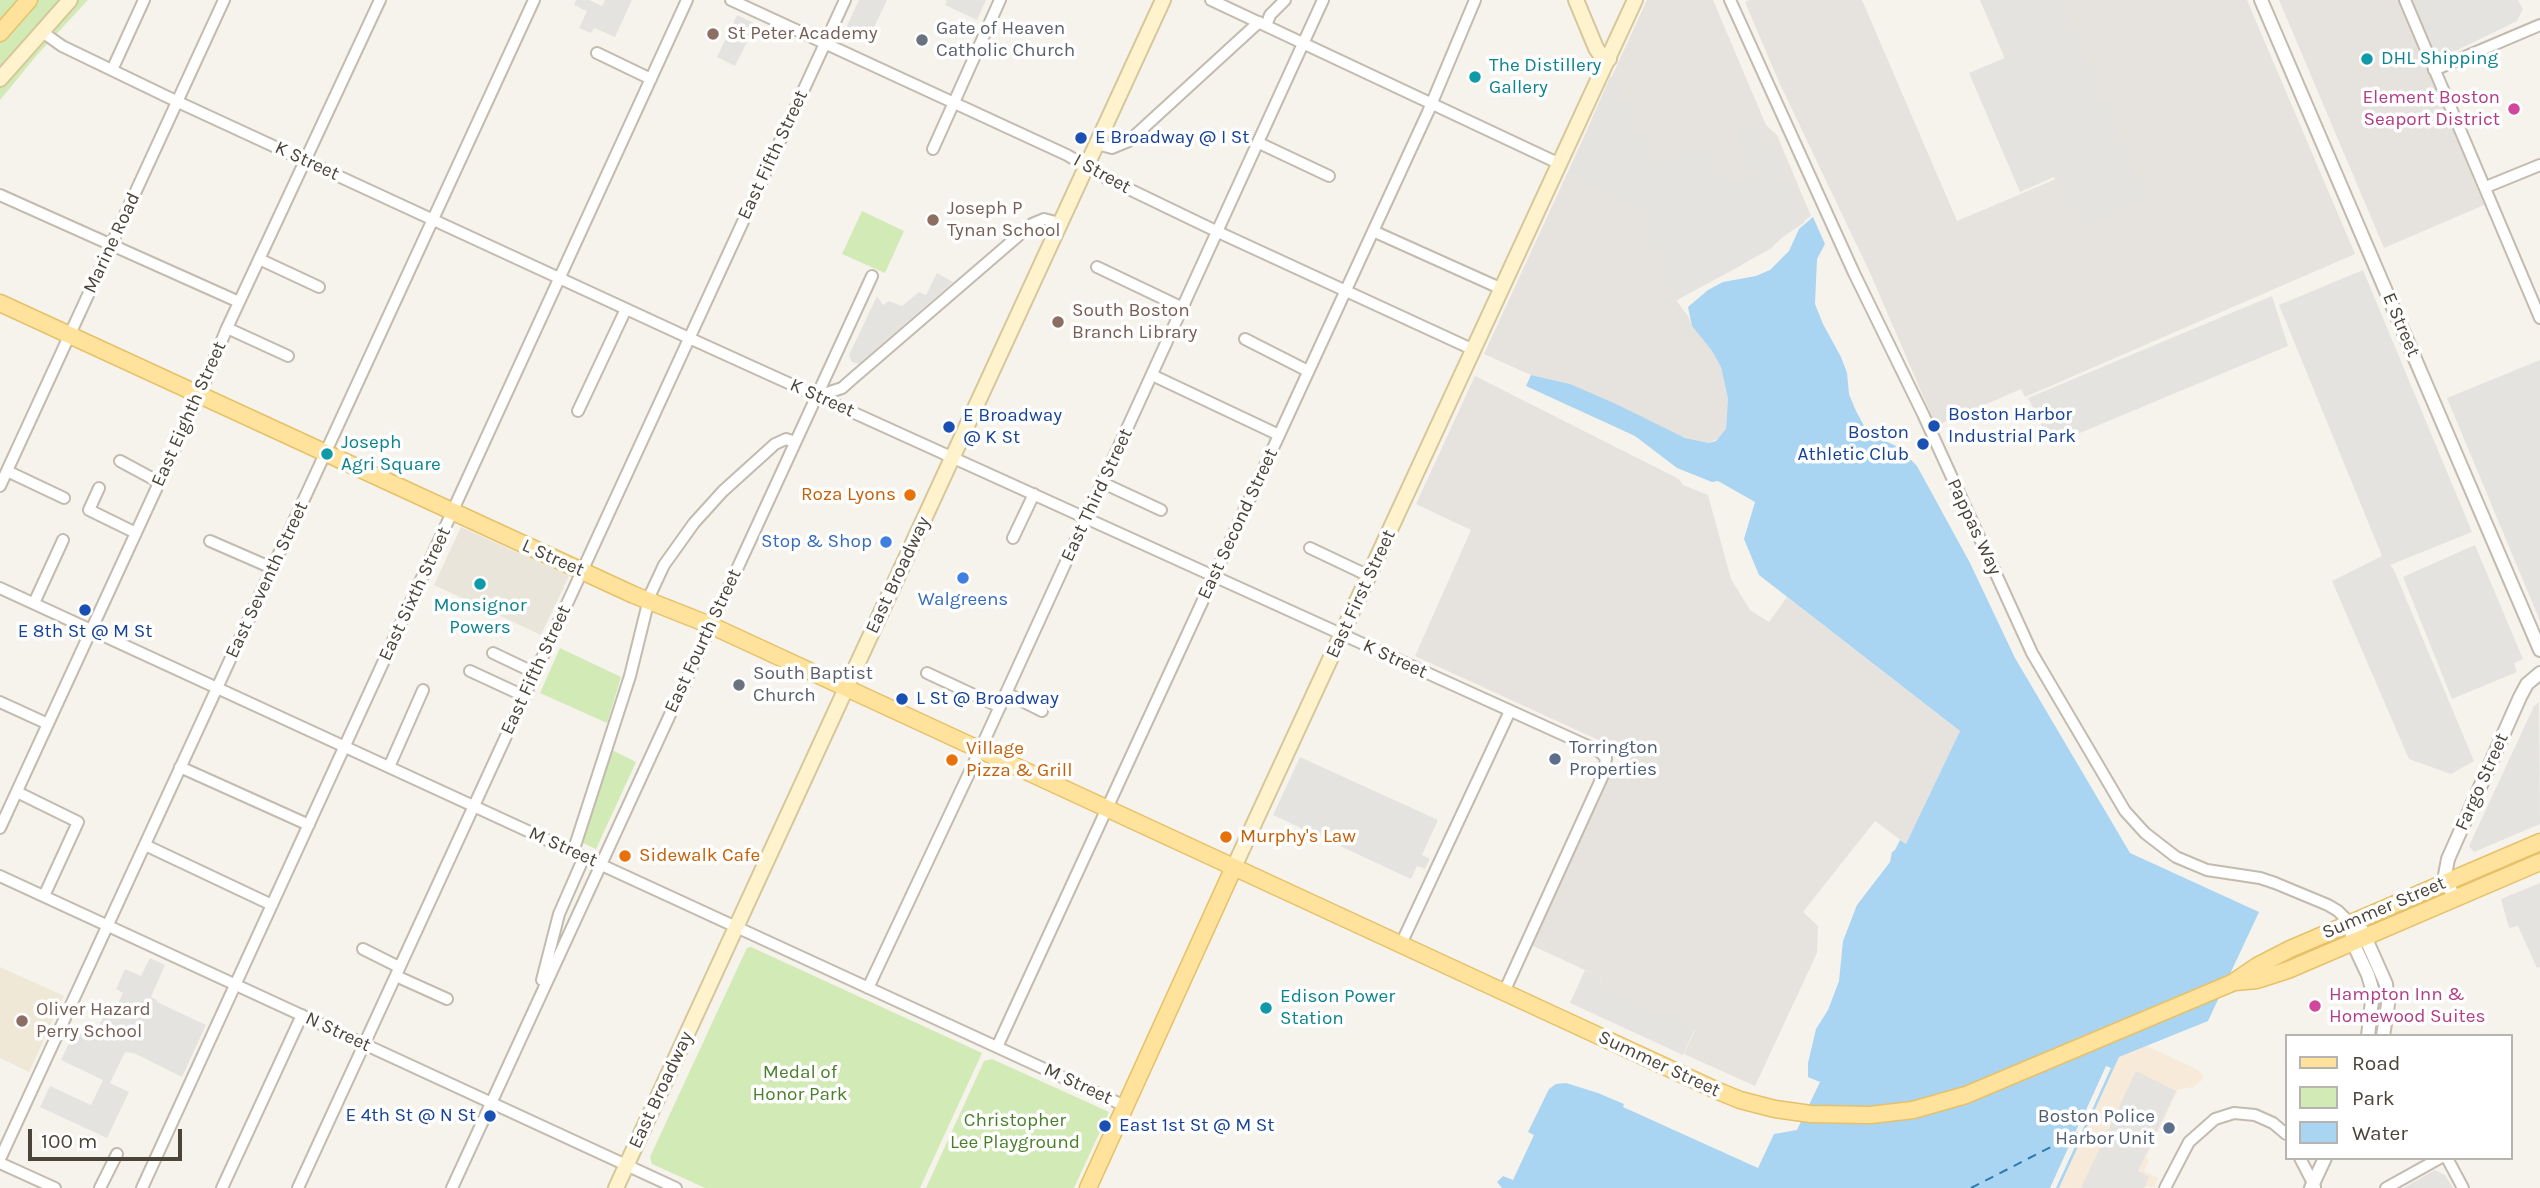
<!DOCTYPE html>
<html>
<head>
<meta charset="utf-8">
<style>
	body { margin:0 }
	#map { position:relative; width:2540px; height:1188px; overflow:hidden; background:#f6f3ec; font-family:Karla,sans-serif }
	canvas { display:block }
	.legend { position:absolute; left:2285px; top:1034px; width:228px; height:126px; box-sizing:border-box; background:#fff; border:2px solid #b7b4b0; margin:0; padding:9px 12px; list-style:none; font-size:21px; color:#4b4439 }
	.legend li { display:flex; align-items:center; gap:14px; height:35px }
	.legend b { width:35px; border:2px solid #b7b4b0 }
	.scale { position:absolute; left:28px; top:1129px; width:154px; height:32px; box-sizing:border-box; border:4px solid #4b4439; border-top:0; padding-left:9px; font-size:21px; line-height:24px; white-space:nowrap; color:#4b4439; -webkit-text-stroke:5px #fff; paint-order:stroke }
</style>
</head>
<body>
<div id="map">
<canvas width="2540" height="1188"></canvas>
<ul class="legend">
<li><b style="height:9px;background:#ffe39c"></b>Road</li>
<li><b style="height:19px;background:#d2eab5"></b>Park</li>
<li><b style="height:19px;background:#a9d4f2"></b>Water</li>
</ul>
<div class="scale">100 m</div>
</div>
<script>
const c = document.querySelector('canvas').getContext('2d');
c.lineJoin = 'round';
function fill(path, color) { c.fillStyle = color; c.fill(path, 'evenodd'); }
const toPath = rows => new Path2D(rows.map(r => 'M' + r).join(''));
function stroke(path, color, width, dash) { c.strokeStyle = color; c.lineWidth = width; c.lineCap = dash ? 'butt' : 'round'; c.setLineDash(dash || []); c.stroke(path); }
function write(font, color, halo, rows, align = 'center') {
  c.font = font + ' Karla,sans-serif'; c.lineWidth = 7; c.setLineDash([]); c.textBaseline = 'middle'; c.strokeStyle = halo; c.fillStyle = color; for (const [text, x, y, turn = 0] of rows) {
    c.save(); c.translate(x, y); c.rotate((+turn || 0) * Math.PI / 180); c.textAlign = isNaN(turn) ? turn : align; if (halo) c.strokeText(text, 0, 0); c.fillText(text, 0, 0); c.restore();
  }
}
fill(toPath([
	[461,527,569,576,541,635,434,585]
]), '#eae5da');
fill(toPath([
	[2147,1046,2198,1070,2204,1078,2194,1087,2178,1089,2146,1158,2149,1160,2144,1171,2158,1178,2154,1187,2059,1188,2119,1057]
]), '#f7ead8');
fill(toPath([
	[1647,0,1713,0,1766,125,1777,135,1811,216,1789,231,1770,249,1676,300,1688,316,1692,326,1712,351,1721,367,1725,385,1728,399,1726,429,1723,436,1709,443,1685,438,1570,384,1531,375,1484,354],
	[1750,0,1862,0,1957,221,2056,179,1980,0,2247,0,2355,254,2025,397,2021,389,1936,426,1871,275,1779,82,1745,2],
	[2279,0,2399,0,2484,205,2384,248],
	[1475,376,1679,479,1683,485,1708,495,1731,579,1750,610,1769,622,1787,597,1960,731,1906,844,1875,821,1803,912,1818,926,1817,953,1755,1086,1684,1054,1695,1030,1599,986,1602,978,1531,945,1611,775,1629,780,1622,775,1629,754,1415,656,1471,530,1416,504]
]), '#e6e2dd');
fill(toPath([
	[0,967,64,996,29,1072,0,1058]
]), '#efe8d6');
fill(toPath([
	[0,0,88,0,37,55,0,100],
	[862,211,904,231,885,273,842,254],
	[560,648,621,677,607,723,540,693],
	[612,750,636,762,596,849,583,843],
	[751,947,982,1053,920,1188,705,1188,652,1164,650,1157,745,952,747,948],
	[992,1059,1109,1112,1074,1188,926,1188,984,1061]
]), '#d2eab5');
fill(toPath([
	[576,0,589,0,602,6,605,0,632,0,615,37,594,28,591,33,579,28,587,11,574,5],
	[859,0,887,0,869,38,846,28],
	[944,0,986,0,977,20,945,5,947,1],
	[1982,0,2063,0,2148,199,2077,230,2054,177,2020,192,1969,73,2007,57],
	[2410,0,2518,0,2523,9,2517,21,2435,61],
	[737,15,756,24,735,66,717,57],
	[1617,76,1656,165,1704,145,1707,151,1712,149,1729,188,1751,178,1732,133,1761,120,1805,222,1742,265,1675,301,1636,207,1568,174,1610,77],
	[2363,270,2472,532,2390,565,2394,570,2474,761,2451,774,2409,759,2332,581,2382,556,2279,305],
	[937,273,953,282,859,364,852,362,849,355,877,296,883,305,889,301,902,306,919,292,926,295],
	[2272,296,2288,346,2051,445,2028,398],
	[2540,360,2540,621,2447,398],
	[2475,545,2523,659,2514,663,2517,672,2452,699,2403,577],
	[2539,702,2540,824,2474,852,2469,846,2534,706],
	[1300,757,1438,820,1422,855,1430,859,1425,869,1417,866,1411,879,1273,815],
	[2540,883,2540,967,2537,968,2518,926,2509,928,2501,899],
	[150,958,165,965,151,997,157,1000,157,1002,206,1025,182,1077,134,1053,125,1052,110,1083,129,1092,107,1138,40,1107,50,1086,91,1105,103,1080,61,1060,76,1028,94,1036,109,1005,116,1008,123,993,116,989,125,969,141,976],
	[1585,970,1602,978,1599,985,1695,1028,1683,1055,1570,1003],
	[2136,1071,2176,1091,2138,1171,2149,1177,2144,1188,2081,1188],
	[2435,1170,2445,1175,2453,1188,2403,1188]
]), '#e5e3e0');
fill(toPath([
	[1813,217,1825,244,1817,259,1815,304,1823,324,1841,357,1847,373,1849,394,1856,411,1868,433,1898,447,1917,466,1970,563,2015,658,2130,853,2259,912,2208,1021,2119,1057,2059,1188,1502,1188,1497,1182,1503,1176,1513,1180,1534,1135,1528,1132,1549,1089,1556,1084,1566,1083,1598,1093,1624,1104,1623,1107,1758,1168,1774,1134,1797,1130,1820,1082,1808,1077,1808,1063,1816,1029,1828,1010,1839,981,1843,941,1857,905,1890,862,1892,852,1895,850,1900,840,1906,844,1960,731,1759,575,1744,539,1755,502,1718,481,1712,482,1677,468,1635,436,1526,386,1531,375,1570,384,1616,404,1685,438,1709,443,1716,441,1726,429,1728,399,1725,385,1721,367,1712,351,1692,326,1688,307,1708,290,1723,282,1756,276,1770,270,1789,251,1799,229]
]), '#a9d4f2');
fill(toPath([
	[2106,1066,2111,1068,2091,1112,2086,1110],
	[2084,1113,2089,1116,2056,1188,2050,1188]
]), '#f6f3ec');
stroke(toPath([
	[1971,1188,2078,1133]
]), '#2e7ab2', 2, [9, 7]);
const minor = toPath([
	[731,0,1067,155,1106,178,1218,232,1474,350],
	[1211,0,1560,164],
	[1730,0,1854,273,1923,414,2032,653,2125,811,2145,833,2176,857,2207,870,2260,878,2275,883,2328,905,2338,911,2350,923],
	[2405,0,2540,318],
	[1266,26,1270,15,1285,0],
	[41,31,62,46,178,102,689,338,1599,751,1606,758,1604,773,1504,992],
	[597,53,651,79],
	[112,70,144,0],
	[2434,70,2540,25],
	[1259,143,1329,176],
	[1097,144,1112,148,1129,141,1259,22],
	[933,149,1000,0],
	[2486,187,2540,165],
	[0,195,239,302],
	[1373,231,1502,289],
	[259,259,319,287],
	[1097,267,1183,308],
	[227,328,288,356],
	[1245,339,1308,371],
	[1152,375,1279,435],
	[818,396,842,388,851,380,1032,224,1044,219,1059,223],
	[578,411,626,309],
	[120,461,159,482],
	[7,471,64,498],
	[1103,483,1161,510],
	[0,486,224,0],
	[99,488,89,510,136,533],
	[1013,538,1034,494],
	[210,541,272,568],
	[1310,548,1369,576],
	[0,588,1125,1106],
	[34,603,63,540],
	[493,653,535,673],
	[470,671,524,696],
	[927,673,1000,707],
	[1006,693,1042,711],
	[0,702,48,724],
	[180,767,309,825],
	[389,767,423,690],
	[17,792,78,822,44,896],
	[0,828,199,396,227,328,380,0],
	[145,845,272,905],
	[573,852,630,676,650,595,664,565,694,523,723,491,775,444,786,439,795,442],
	[0,876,676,1188],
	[1401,944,1510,711],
	[363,949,399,967],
	[396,976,447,999],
	[542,980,559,914,584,857],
	[868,988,980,750,1323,0],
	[997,1047,1428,112,1475,0],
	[2300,1158,2315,1187],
	[2447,1158,2463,1188],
	[0,1159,534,0],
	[0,1163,55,1188],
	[100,1188,117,1154],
	[142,1188,687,0],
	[222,1188,302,1015],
	[298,1188,845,0],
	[452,1188,872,276],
	[2165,1188,2189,1142,2215,1119,2234,1113,2255,1115,2273,1123,2286,1134],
	[2386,1188,2440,1158]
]);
const tertiary = toPath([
	[2261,0,2540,650],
	[2454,899,2445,875,2448,859,2520,697,2527,684,2540,673],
	[2350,923,2353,943,2368,975,2373,992,2368,1036],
	[2362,930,2386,984,2388,1004,2383,1036],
	[2311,1188,2325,1158]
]);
const secondary = toPath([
	[1576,0,1596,48,1600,54,1609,59],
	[0,79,70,0],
	[1234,867,1635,0],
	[616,1188,1163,0]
]);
const primary = toPath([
	[0,33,29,0],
	[0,303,634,595,710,625,1718,1091,1740,1100,1775,1109,1811,1114,1870,1115,1913,1110,1966,1095,2232,983,2257,966,2290,949,2540,842],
	[2235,982,2257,980,2288,970,2540,862],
	[1088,1188,1234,867]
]);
stroke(minor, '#c2bbae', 14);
stroke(tertiary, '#c2bbae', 16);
stroke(secondary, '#d6c79b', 18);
stroke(primary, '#e6c16a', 19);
stroke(minor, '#fff', 10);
stroke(tertiary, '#fff', 12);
stroke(secondary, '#fff3cd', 14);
stroke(primary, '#ffe39c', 16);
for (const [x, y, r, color] of [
	[713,34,7,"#8d6e63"],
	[922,40,7,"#6b7280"],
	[2367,59,7,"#0f9aa8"],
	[1475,77,7,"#0f9aa8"],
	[2514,109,7,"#d1479c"],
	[1081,138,7,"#1a4fb4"],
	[933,220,7,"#8d6e63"],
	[1058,322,7,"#8d6e63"],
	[1934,426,7,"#1a4fb4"],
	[949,427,7,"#1a4fb4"],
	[1923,444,7,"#1a4fb4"],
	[327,454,7,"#0f9aa8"],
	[910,495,7,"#e8710a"],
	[886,542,7,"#3f7fe0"],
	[963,578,7,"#3f7fe0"],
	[480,584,7,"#0f9aa8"],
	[85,610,7,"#1a4fb4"],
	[739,685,7,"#6b7280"],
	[902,699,7,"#1a4fb4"],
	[1555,759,7,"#5c6f8a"],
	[952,760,7,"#e8710a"],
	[1226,837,7,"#e8710a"],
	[625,856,7,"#e8710a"],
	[2315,1006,7,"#d1479c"],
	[1266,1008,7,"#0f9aa8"],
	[22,1021,7,"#8d6e63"],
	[490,1116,7,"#1a4fb4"],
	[1105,1126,7,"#1a4fb4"],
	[2169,1128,7,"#5c6f8a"]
]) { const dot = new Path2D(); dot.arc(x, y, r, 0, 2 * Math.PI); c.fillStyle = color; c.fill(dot); stroke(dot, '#fff', 2.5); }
write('19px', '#5b616d', '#fff', [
	["Gate of Heaven",936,29],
	["Catholic Church",936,51],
	["South Baptist",753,674],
	["Church",753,696]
], 'left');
write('19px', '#785e54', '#fff', [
	["St Peter Academy",727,34],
	["Joseph P",947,209],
	["Tynan School",947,231],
	["South Boston",1072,311],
	["Branch Library",1072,333],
	["Oliver Hazard",36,1010],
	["Perry School",36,1032]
], 'left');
write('19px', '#0d838f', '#fff', [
	["DHL Shipping",2381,59],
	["The Distillery",1489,66],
	["Gallery",1489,88],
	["Joseph",341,443],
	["Agri Square",341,465],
	["Monsignor",480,606,"center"],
	["Powers",480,628,"center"],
	["Edison Power",1280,997],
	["Station",1280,1019]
], 'left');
write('19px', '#b23c85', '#fff', [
	["Element Boston",2500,98],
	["Seaport District",2500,120],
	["Hampton Inn &",2329,995,"left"],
	["Homewood Suites",2329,1017,"left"]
], 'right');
write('19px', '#164399', '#fff', [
	["E Broadway @ I St",1095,138],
	["Boston Harbor",1948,415],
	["Industrial Park",1948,437],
	["E Broadway",963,416],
	["@ K St",963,438],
	["Boston",1909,433,"right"],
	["Athletic Club",1909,455,"right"],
	["E 8th St @ M St",85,632,"center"],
	["L St @ Broadway",916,699],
	["E 4th St @ N St",476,1116,"right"],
	["East 1st St @ M St",1119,1126]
], 'left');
write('19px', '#4b4439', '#fff', [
	["East Fifth Street",773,155,-65],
	["K Street",307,161,25],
	["I Street",1102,174,29],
	["Marine Road",112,243,-65],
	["E Street",2401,325,67],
	["K Street",822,398,24],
	["East Eighth Street",189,414,-66],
	["East Third Street",1097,495,-65],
	["East Second Street",1238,524,-65],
	["Pappas Way",1974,527,65],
	["L Street",553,558,24],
	["East Broadway",898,575,-65],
	["East Seventh Street",267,580,-65],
	["East Sixth Street",415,594,-65],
	["East First Street",1361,594,-65],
	["East Fourth Street",703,641,-65],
	["K Street",1395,659,25],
	["East Fifth Street",536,670,-65],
	["Fargo Street",2482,782,-66],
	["M Street",563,847,24],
	["Summer Street",2384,908,-23],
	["N Street",338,1032,25],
	["Summer Street",1659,1064,25],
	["M Street",1078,1084,25],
	["East Broadway",661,1090,-65]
]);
write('19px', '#c56008', '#fff', [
	["Roza Lyons",896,495,"right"],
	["Village",966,749],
	["Pizza & Grill",966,771],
	["Murphy's Law",1240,837],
	["Sidewalk Cafe",639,856]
], 'left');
write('19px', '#366cbe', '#fff', [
	["Stop & Shop",872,542],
	["Walgreens",963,600,"center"]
], 'right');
write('19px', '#4e5e75', '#fff', [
	["Torrington",1569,748],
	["Properties",1569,770],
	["Boston Police",2155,1117,"right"],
	["Harbor Unit",2155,1139,"right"]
], 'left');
write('19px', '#4a7f2a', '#fff', [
	["Medal of",800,1073],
	["Honor Park",800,1095],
	["Christopher",1015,1121],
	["Lee Playground",1015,1143]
]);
</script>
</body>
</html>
